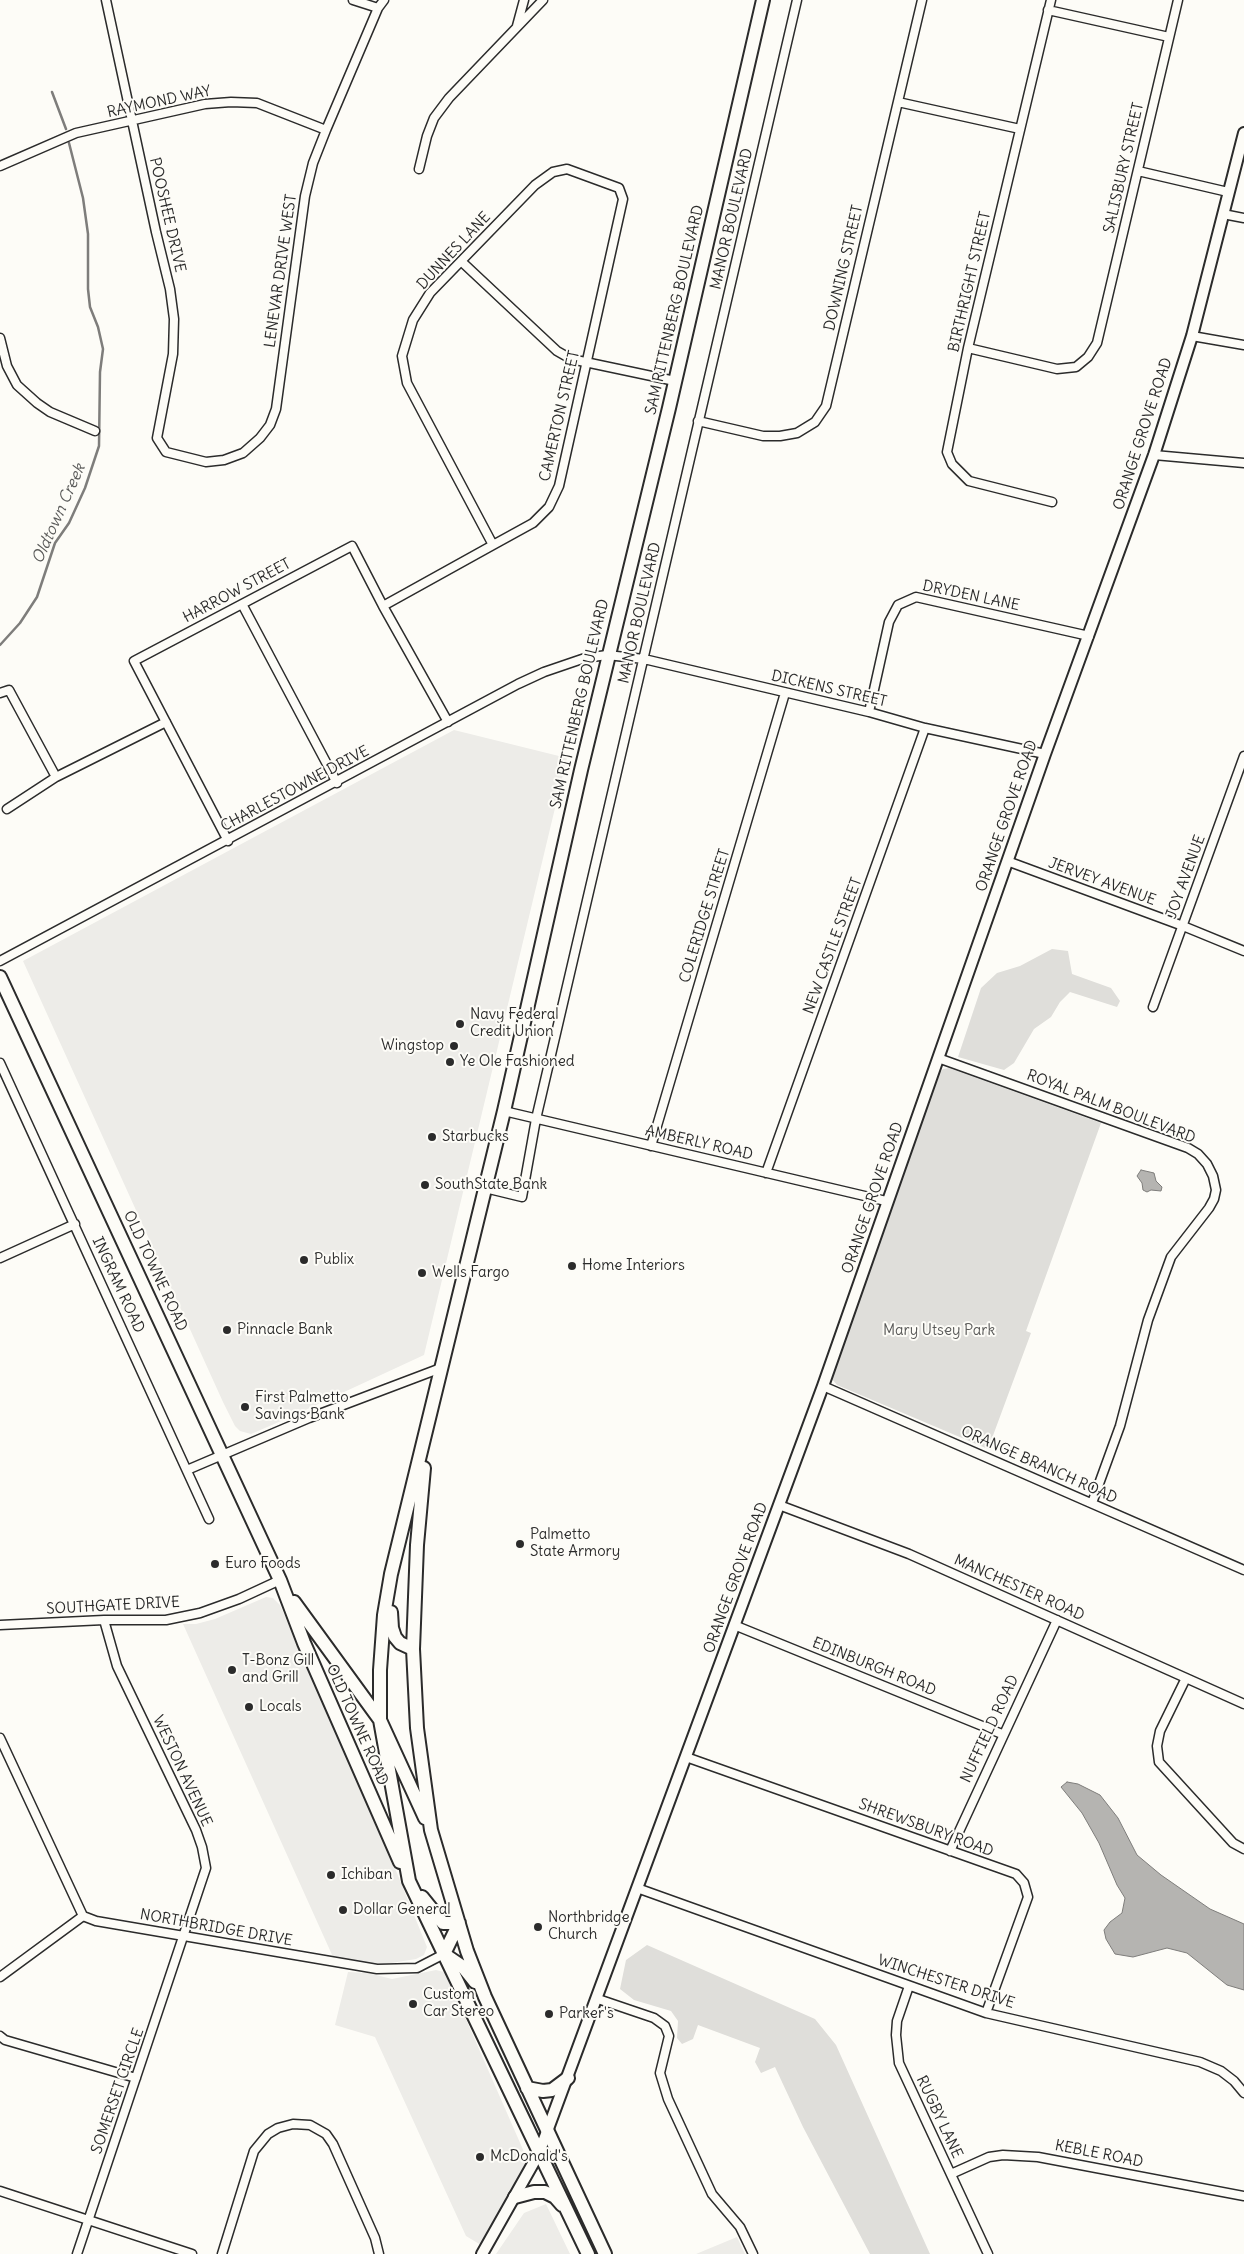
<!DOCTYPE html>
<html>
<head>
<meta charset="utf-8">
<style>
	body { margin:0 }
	canvas { display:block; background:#fdfcf7 }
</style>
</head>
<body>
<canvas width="1244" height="2254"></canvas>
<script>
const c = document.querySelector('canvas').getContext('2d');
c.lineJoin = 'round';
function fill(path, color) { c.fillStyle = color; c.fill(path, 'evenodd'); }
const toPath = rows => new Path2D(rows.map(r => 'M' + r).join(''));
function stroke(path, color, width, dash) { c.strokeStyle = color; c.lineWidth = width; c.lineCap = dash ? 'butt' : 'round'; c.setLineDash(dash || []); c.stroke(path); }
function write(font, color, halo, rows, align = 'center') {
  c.font = font + ' Delius,sans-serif'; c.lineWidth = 4; c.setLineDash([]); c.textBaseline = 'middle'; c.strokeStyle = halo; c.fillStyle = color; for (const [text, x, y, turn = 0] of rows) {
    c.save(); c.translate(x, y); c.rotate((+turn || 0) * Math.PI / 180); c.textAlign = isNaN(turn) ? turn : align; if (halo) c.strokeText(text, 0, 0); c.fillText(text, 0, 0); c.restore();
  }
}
fill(toPath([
	[454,730,567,758,424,1355,288,1418,251,1434,240,1431,235,1426,223,1402,23,961],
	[266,1597,273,1598,280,1605,377,1824,427,1947,424,1955,416,1959,379,1965,333,1957,183,1624,196,1624,215,1619],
	[436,1970,444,1972,447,1976,528,2161,481,2245,466,2236,375,2037,335,2025,348,1972,368,1973,392,1979],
	[546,2204,570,2254,496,2254,524,2213],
	[737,2237,745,2254,696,2254]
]), '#edece8');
fill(toPath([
	[1052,949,1068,951,1072,974,1111,988,1120,1001,1117,1007,1070,992,1060,1002,1051,1017,1034,1029,1014,1063,1004,1070,958,1057,981,988,997,973,1020,966],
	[949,1068,1101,1123,1026,1331,1031,1333,988,1449,837,1385,832,1379,832,1371,939,1074,943,1069],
	[647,1945,815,2019,836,2045,930,2254,870,2254,803,2127,775,2067,761,2073,755,2062,760,2048,698,2025,693,2039,682,2044,677,2038,678,2021,671,2011,634,2000,620,1989,626,1960]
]), '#dfdeda');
const water = toPath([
	[1141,1170,1154,1173,1156,1181,1162,1187,1161,1191,1151,1190,1147,1192,1143,1190,1142,1183,1137,1176,1141,1170],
	[1067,1782,1078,1784,1100,1795,1118,1818,1137,1855,1161,1875,1210,1909,1244,1924,1244,1990,1227,1985,1187,1953,1167,1948,1133,1957,1115,1954,1106,1939,1104,1930,1110,1922,1122,1913,1125,1898,1117,1885,1099,1843,1082,1813,1061,1787,1067,1782]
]);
fill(water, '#b5b4b1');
stroke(water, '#7e7d7b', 1);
stroke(toPath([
	[52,92,66,129],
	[0,645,20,623,37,597,55,543,69,523,85,488,99,446,100,372,103,349,98,327,90,307,88,289,88,234,83,198,69,143]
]), '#7e7d7b', 2.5);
const minor = toPath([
	[106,0,156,232,170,289,174,319,173,354,157,438,166,452,206,462,224,460,243,453,260,438,270,425,276,409,305,196,313,163,326,130,378,8,384,0],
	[353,0,378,8],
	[1051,0,968,348,947,452,952,464,969,481,1052,502],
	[1048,10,1169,37],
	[517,26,524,0],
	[898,102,1020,129],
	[0,166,76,133,205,104,231,102,257,103,326,130],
	[419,169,427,136,434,118,449,98,543,0],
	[1138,171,1228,192],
	[1223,214,1244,218],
	[462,262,557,351,571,359,675,381],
	[1192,336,1244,345],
	[0,338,7,366,17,385,37,403,50,412,95,431],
	[968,348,1057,369,1076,367,1088,357,1097,343,1178,0],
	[698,421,763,436,780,436,797,433,815,422,826,406,922,0],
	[1154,455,1244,463],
	[242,604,337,783],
	[383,606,493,545,533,523,549,507,559,486,623,199,619,188,567,169,553,172,535,185,430,293,413,320,402,356,407,383,493,545],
	[0,693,9,690,56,777],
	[869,712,889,622,898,605,916,597,1089,636],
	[7,809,56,777,166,722],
	[228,841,134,661,352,546,383,606,448,722],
	[1007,861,1183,926,1244,951],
	[0,961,518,684,544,672,585,658,607,655,644,659,869,712,925,728,1045,754],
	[1153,1007,1244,756],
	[938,1058,1188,1148,1198,1154,1207,1164,1213,1176,1216,1190,1214,1199,1209,1208,1171,1257,1148,1320,1120,1426,1092,1503],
	[0,1063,209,1519],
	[504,1111,886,1201],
	[651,1146,785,693],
	[766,1173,925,728],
	[485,1188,522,1197,536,1119,797,0],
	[0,1258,75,1224],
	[823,1386,1244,1570],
	[187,1470,309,1418,441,1368],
	[779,1505,909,1554,1244,1704],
	[0,1625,104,1620,166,1620,200,1613,239,1599,280,1580],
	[734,1625,1002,1734],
	[1186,1678,1160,1731,1157,1746,1159,1762,1233,1843,1244,1849],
	[0,1738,83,1916],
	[686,1757,1016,1874,1024,1883,1028,1897,986,2013],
	[950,1851,1057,1620],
	[637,1888,986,2013,1200,2062,1221,2071,1234,2081,1244,2093],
	[0,1977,83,1916,96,1921,377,1969,417,1968,444,1954],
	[909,1986,897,2021,896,2035,899,2063,988,2254],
	[598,1999,654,2018,665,2026,669,2036,660,2073,668,2099,712,2194,740,2227,753,2254],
	[0,2036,5,2040,136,2078],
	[951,2174,989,2157,1003,2155,1038,2157,1244,2196],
	[0,2191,192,2254],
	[77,2254,206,1868,202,1847,196,1830,117,1666,104,1620],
	[222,2254,254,2151,268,2134,278,2128,293,2124,310,2125,326,2134,333,2144,375,2238,379,2254]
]);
const tertiary = toPath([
	[482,2254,539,2153,823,1386,1045,754,1154,455,1192,336,1244,133]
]);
const primary = toPath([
	[0,977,280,1580,304,1643,400,1862],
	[424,1468,417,1545,413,1649,417,1728,431,1830,467,1951,485,1997,605,2254],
	[294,1602,380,1720,425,1818],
	[391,1612,392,1628,395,1637,400,1643,413,1649],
	[422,1897,443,1923,459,1923,444,1954],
	[444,1954,463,1967,475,1982],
	[527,2088,543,2091,552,2090,568,2078],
	[515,2197,534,2192,545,2192,555,2197,562,2205],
	[588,2254,409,1881,380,1720,380,1670,384,1615,391,1574,504,1111,581,770,669,408,763,0]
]);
stroke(minor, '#2b2b2b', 11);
stroke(tertiary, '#2b2b2b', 14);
stroke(primary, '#2b2b2b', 16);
stroke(minor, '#fdfcf7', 8);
stroke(tertiary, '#fdfcf7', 10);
stroke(primary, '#fdfcf7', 12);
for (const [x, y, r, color] of [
	[460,1024,5,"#2b2b2b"],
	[454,1046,5,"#2b2b2b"],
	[450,1062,5,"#2b2b2b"],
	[432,1137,5,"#2b2b2b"],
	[425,1185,5,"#2b2b2b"],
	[304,1260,5,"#2b2b2b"],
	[572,1266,5,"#2b2b2b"],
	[422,1273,5,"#2b2b2b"],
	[227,1330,5,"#2b2b2b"],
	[245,1407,5,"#2b2b2b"],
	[520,1544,5,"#2b2b2b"],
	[215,1564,5,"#2b2b2b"],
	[232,1670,5,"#2b2b2b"],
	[249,1707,5,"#2b2b2b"],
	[331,1875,5,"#2b2b2b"],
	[343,1910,5,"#2b2b2b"],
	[538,1927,5,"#2b2b2b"],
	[413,2004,5,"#2b2b2b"],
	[549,2014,5,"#2b2b2b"],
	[480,2157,5,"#2b2b2b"]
]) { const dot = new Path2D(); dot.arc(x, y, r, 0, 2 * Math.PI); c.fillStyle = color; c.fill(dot); stroke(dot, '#fdfcf7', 2); }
write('15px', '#2b2b2b', '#fdfcf7', [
	["RAYMOND WAY",159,102,-12],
	["SALISBURY STREET",1124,168,-77],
	["POOSHEE DRIVE",167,215,77],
	["MANOR BOULEVARD",732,219,-77],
	["DUNNES LANE",454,251,-47],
	["DOWNING STREET",844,268,-77],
	["LENEVAR DRIVE WEST",281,271,-82],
	["BIRTHRIGHT STREET",970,282,-77],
	["SAM RITTENBERG BOULEVARD",675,310,-77],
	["CAMERTON STREET",560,416,-77],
	["ORANGE GROVE ROAD",1143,434,-72],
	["HARROW STREET",237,591,-28],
	["DRYDEN LANE",971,596,12],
	["MANOR BOULEVARD",640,613,-77],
	["DICKENS STREET",829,689,13],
	["SAM RITTENBERG BOULEVARD",580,704,-77],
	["CHARLESTOWNE DRIVE",295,789,-28],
	["ORANGE GROVE ROAD",1007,816,-71],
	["JOY AVENUE",1186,877,-70],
	["JERVEY AVENUE",1102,882,20],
	["COLERIDGE STREET",705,916,-73],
	["NEW CASTLE STREET",833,946,-70],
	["ROYAL PALM BOULEVARD",1111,1107,21],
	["AMBERLY ROAD",699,1143,13],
	["ORANGE GROVE ROAD",873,1198,-71],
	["OLD TOWNE ROAD",155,1271,65],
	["INGRAM ROAD",118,1285,65],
	["ORANGE BRANCH ROAD",1039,1465,24],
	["ORANGE GROVE ROAD",736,1578,-70],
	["MANCHESTER ROAD",1019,1588,24],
	["SOUTHGATE DRIVE",113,1606,-3],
	["EDINBURGH ROAD",874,1667,22],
	["OLD TOWNE ROAD",357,1725,66],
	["NUFFIELD ROAD",990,1729,-65],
	["WESTON AVENUE",182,1771,65],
	["SHREWSBURY ROAD",926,1828,20],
	["NORTHBRIDGE DRIVE",216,1928,10],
	["WINCHESTER DRIVE",946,1982,18],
	["SOMERSET CIRCLE",118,2091,-71],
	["RUGBY LANE",939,2117,65],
	["KEBLE ROAD",1099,2154,11]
]);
write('15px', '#2b2b2b', '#fdfcf7', [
	["Navy Federal",470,1015],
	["Credit Union",470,1032],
	["Wingstop",444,1046,"right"],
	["Ye Ole Fashioned",460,1062],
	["Starbucks",442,1137],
	["SouthState Bank",435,1185],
	["Publix",314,1260],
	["Home Interiors",582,1266],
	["Wells Fargo",432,1273],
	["Pinnacle Bank",237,1330],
	["First Palmetto",255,1398],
	["Savings Bank",255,1415],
	["Palmetto",530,1535],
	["State Armory",530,1552],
	["Euro Foods",225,1564],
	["T-Bonz Gill",242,1661],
	["and Grill",242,1678],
	["Locals",259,1707],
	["Ichiban",341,1875],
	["Dollar General",353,1910],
	["Northbridge",548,1918],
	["Church",548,1935],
	["Custom",423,1995],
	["Car Stereo",423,2012],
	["Parker's",559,2014],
	["McDonald's",490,2157]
], 'left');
write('15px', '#585857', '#fdfcf7', [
	["Mary Utsey Park",939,1331]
]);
write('italic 16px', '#5b5b5a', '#fdfcf7', [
	["Oldtown Creek",59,514,-66]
]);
</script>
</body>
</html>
